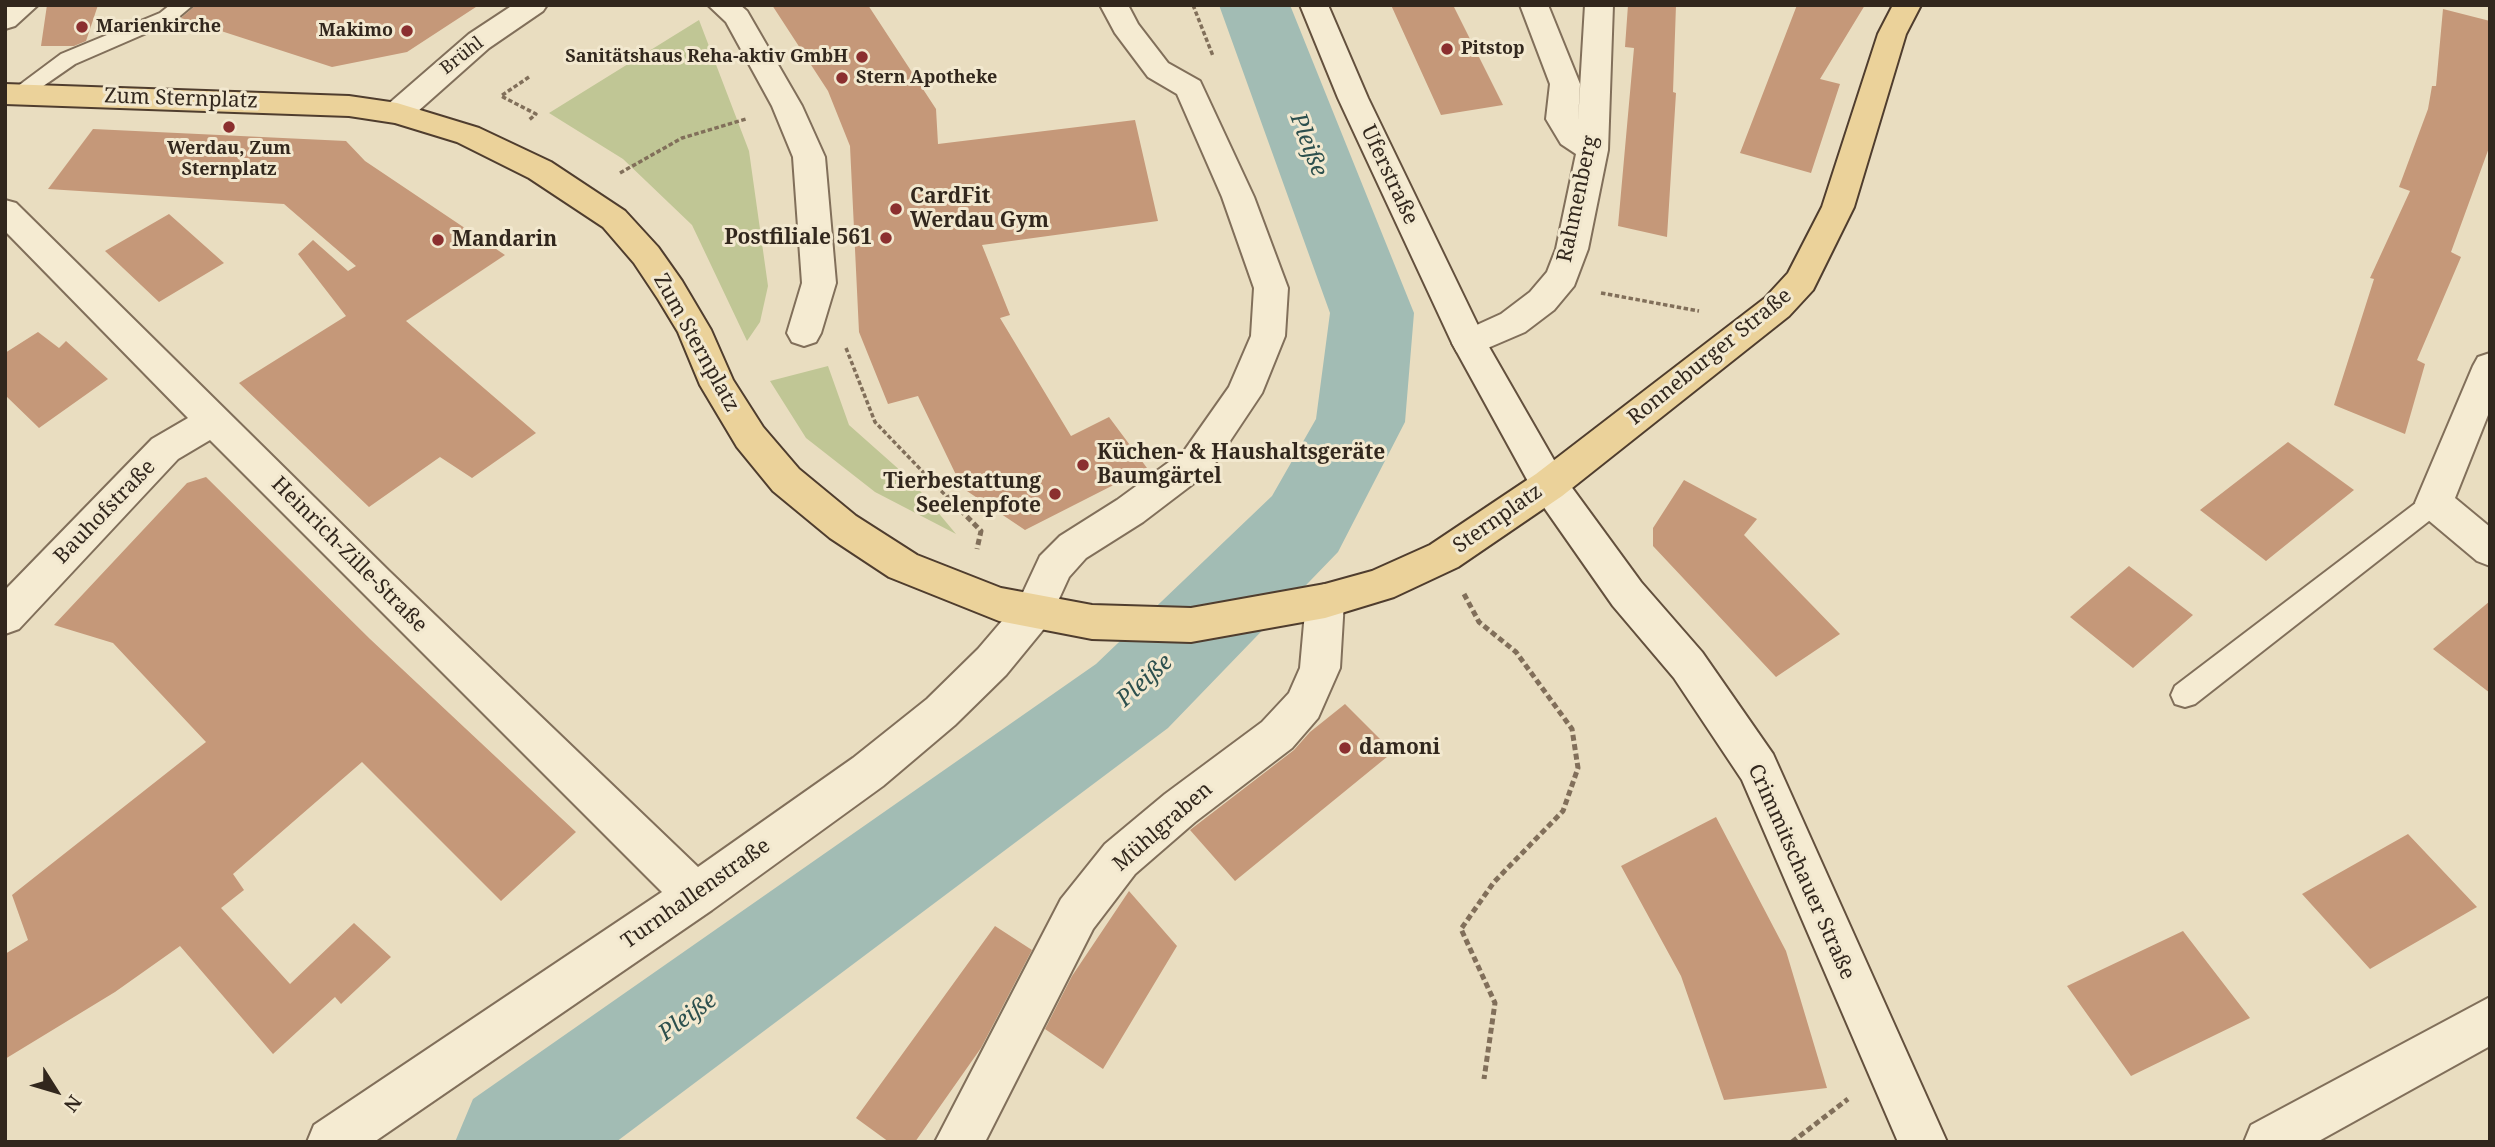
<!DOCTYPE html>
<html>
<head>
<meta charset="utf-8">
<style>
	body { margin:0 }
	#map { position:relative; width:2495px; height:1147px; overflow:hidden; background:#e9ddc0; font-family:"Noto Serif",serif }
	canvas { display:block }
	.frame { position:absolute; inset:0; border:7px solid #32271d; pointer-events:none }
	.north { position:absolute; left:21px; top:1056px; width:70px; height:70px; -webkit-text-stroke:5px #f2e8cf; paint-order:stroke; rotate:127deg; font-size:19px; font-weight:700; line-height:28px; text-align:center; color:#32271d }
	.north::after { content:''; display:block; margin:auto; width:24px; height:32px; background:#32271d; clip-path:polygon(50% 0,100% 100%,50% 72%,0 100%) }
</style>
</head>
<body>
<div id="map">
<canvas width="2495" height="1147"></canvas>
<div class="frame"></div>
<div class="north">N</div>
</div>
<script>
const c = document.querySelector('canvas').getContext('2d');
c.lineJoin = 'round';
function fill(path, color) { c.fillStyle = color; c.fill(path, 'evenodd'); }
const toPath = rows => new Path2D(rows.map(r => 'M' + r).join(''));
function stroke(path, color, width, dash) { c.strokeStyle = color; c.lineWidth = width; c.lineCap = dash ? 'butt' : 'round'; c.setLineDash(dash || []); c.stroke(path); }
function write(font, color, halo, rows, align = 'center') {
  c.font = font + ' "Noto Serif",serif'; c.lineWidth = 6; c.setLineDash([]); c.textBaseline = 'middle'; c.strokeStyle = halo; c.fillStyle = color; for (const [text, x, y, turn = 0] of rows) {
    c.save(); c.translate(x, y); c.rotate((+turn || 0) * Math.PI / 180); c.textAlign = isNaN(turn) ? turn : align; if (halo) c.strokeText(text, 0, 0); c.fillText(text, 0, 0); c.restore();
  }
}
fill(toPath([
	[699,20,749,151,768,286,760,322,747,341,692,225,623,159,549,113],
	[828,366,849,425,911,480,956,534,875,492,806,438,770,381]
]), '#c0c695');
fill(toPath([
	[1219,5,1290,5,1414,313,1405,422,1338,552,1168,728,616,1142,455,1142,473,1099,1096,664,1272,496,1316,419,1330,313,1219,5]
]), '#a2bcb4');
fill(toPath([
	[47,5,98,5,86,41,74,46,41,46],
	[196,5,479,5,407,52,332,67,181,18],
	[772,5,868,5,936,109,938,144,1135,120,1158,221,982,245,1010,315,1000,318,1071,436,1109,417,1147,468,1025,530,958,485,958,479,918,396,888,404,859,332,850,146,828,91],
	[1391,5,1453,5,1503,105,1441,115],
	[1628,5,1676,5,1673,92,1676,93,1667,237,1618,226,1634,48,1625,47],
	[1797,5,1865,5,1820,79,1840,84,1811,173,1740,153],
	[2443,9,2490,21,2490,145,2451,252,2461,257,2417,360,2425,364,2405,434,2334,405,2374,279,2370,278,2410,191,2399,187,2428,109,2432,86,2436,86],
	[93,129,346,141,365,161,505,255,406,321,536,433,472,478,440,457,369,507,239,383,346,316,298,254,313,240,348,271,356,266,284,204,48,189],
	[169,214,224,263,159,302,105,251],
	[38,332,59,348,66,341,108,379,39,428,5,395,5,353],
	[2288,442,2354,490,2266,561,2200,510],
	[206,477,370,639,576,832,501,901,362,762,233,874,244,890,221,908,290,984,354,923,391,957,341,1004,335,997,273,1054,180,946,115,992,5,1059,5,954,28,940,12,895,206,742,113,643,54,625,187,483],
	[1684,480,1757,519,1744,535,1840,634,1776,677,1653,546,1653,528],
	[2129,566,2193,615,2133,668,2070,617],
	[2490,601,2490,693,2433,649],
	[1345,704,1393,752,1235,881,1190,830,1294,750,1310,732],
	[1716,817,1786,951,1827,1088,1724,1100,1681,976,1621,866],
	[2408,834,2477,907,2370,969,2302,894],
	[1129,891,1177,946,1103,1069,1045,1029,1072,976],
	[995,926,1032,950,981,1048,915,1142,889,1142,856,1118],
	[2183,931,2250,1018,2131,1076,2067,986]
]), '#c59879');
const lane = toPath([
	[170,5,193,5,174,21,75,64,23,100,16,102,6,95,61,54,160,13,170,5],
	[2434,493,2443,496,2447,503,2443,510,2195,704,2185,707,2175,704,2171,695,2175,686,2425,496,2434,493]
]);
const street = toPath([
	[5,5,38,5,15,26,5,29,5,5],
	[513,5,547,5,543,11,489,48,408,120,397,123,386,120,382,113,386,106,469,34,513,5],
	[708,5,740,5,747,11,802,106,825,157,836,283,821,333,816,342,804,346,792,342,787,333,802,283,793,157,772,106,726,22,708,5],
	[1100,5,1128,5,1138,24,1168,63,1200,81,1254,197,1288,288,1285,336,1262,393,1210,471,1143,522,1086,558,1069,577,1047,625,1006,675,955,725,883,786,712,910,374,1142,307,1142,314,1125,662,892,210,440,178,459,19,629,5,634,5,590,152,439,188,418,5,231,5,200,16,203,389,571,698,867,853,758,927,699,978,649,1019,601,1040,556,1060,536,1117,500,1184,451,1229,387,1251,336,1254,288,1222,197,1177,94,1148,77,1115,33,1100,5],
	[1520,5,1548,5,1580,84,1578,122,1585,5,1613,5,1608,150,1588,249,1574,286,1554,310,1525,332,1469,356,1457,352,1452,343,1457,334,1501,314,1530,292,1547,272,1556,249,1576,154,1561,144,1546,119,1550,84,1520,5],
	[2490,353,2490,410,2455,498,2490,527,2490,566,2477,561,2421,514,2415,503,2473,366,2478,357,2490,353],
	[1325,584,1339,589,1344,601,1340,668,1318,718,1292,748,1195,822,1135,874,1093,929,985,1142,935,1142,1061,899,1105,844,1165,794,1262,722,1289,693,1300,668,1306,601,1311,589,1325,584],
	[2490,997,2490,1046,2317,1142,2244,1142,2251,1125,2490,997]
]);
const secondary = toPath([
	[1300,5,1328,5,1368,98,1485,340,1562,474,1641,582,1702,652,1773,754,1947,1142,1898,1142,1742,780,1674,678,1613,606,1536,496,1452,343,1338,98,1300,5]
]);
const primary = toPath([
	[1893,5,1921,5,1906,34,1854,207,1813,290,1789,316,1562,496,1458,567,1394,597,1325,618,1191,642,1092,639,999,621,889,577,830,538,773,491,737,447,700,385,678,332,658,299,634,263,603,227,529,178,457,142,395,123,349,116,5,104,5,84,349,96,397,103,479,128,551,162,625,211,658,247,682,281,711,330,733,380,763,427,799,469,856,516,917,555,1001,588,1092,605,1191,608,1325,584,1372,571,1430,545,1536,474,1765,298,1788,273,1822,207,1878,34,1893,5]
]);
stroke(lane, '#816f5a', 4);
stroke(street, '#816f5a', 4);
stroke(secondary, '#63503d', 4);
stroke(primary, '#4f3d2e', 4);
stroke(toPath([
	[1193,5,1213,56],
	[529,77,501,96,536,114,529,120],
	[620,173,682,138,746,119],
	[1601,293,1699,311],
	[846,348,875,422,948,498]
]), '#816f5a', 3.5, [4.5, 2.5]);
stroke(toPath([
	[947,496,981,531,977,549],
	[1464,594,1479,622,1516,652,1572,729,1578,768,1563,811,1494,882,1461,929,1495,1003,1484,1079],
	[1792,1142,1848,1099]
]), '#816f5a', 5, [6, 3.5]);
fill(lane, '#f5ebd2');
fill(street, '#f5ebd2');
fill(secondary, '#f5ebd2');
fill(primary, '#ebd29a');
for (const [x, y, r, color] of [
	[82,27,7,"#8b2f2f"],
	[407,31,7,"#8b2f2f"],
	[1447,49,7,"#8b2f2f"],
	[862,57,7,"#8b2f2f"],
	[842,78,7,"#8b2f2f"],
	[229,127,7,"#8b2f2f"],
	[896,209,7,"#8b2f2f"],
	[886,238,7,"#8b2f2f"],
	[438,240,7,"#8b2f2f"],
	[1083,465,7,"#8b2f2f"],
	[1055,494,7,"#8b2f2f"],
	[1345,748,7,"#8b2f2f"]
]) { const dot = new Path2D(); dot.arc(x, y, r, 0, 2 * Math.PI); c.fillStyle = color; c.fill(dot); stroke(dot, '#f2e8cf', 2.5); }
write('bold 18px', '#32271d', '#f2e8cf', [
	["Marienkirche",96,27],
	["Makimo",393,31,"right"],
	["Pitstop",1461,49],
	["Sanitätshaus Reha-aktiv GmbH",848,57,"right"],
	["Stern Apotheke",856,78],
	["Werdau, Zum",229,149,"center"],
	["Sternplatz",229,170,"center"]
], 'left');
write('18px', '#32271d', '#f2e8cf', [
	["Brühl",462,56,-38]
]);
write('21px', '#32271d', '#f2e8cf', [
	["Zum Sternplatz",181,99,2],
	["Uferstraße",1389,175,65],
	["Rahmenberg",1578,199,-78],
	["Zum Sternplatz",696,343,61],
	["Ronneburger Straße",1710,357,-39],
	["Bauhofstraße",105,512,-46],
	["Sternplatz",1498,519,-35],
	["Heinrich-Zille-Straße",349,555,45],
	["Mühlgraben",1163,827,-41],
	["Crimmitschauer Straße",1801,872,66],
	["Turnhallenstraße",696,894,-35]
]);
write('bold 21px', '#32271d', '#f2e8cf', [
	["CardFit",910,197],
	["Werdau Gym",910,221],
	["Postfiliale 561",872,238,"right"],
	["Mandarin",452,240],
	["Küchen- & Haushaltsgeräte",1097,453],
	["Baumgärtel",1097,477],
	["Tierbestattung",1041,482,"right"],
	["Seelenpfote",1041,506,"right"],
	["damoni",1359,748]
], 'left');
write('italic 23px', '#2d504e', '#f2e8cf', [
	["Pleiße",1308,145,69],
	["Pleiße",1145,681,-42],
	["Pleiße",688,1017,-36]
]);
</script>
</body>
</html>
